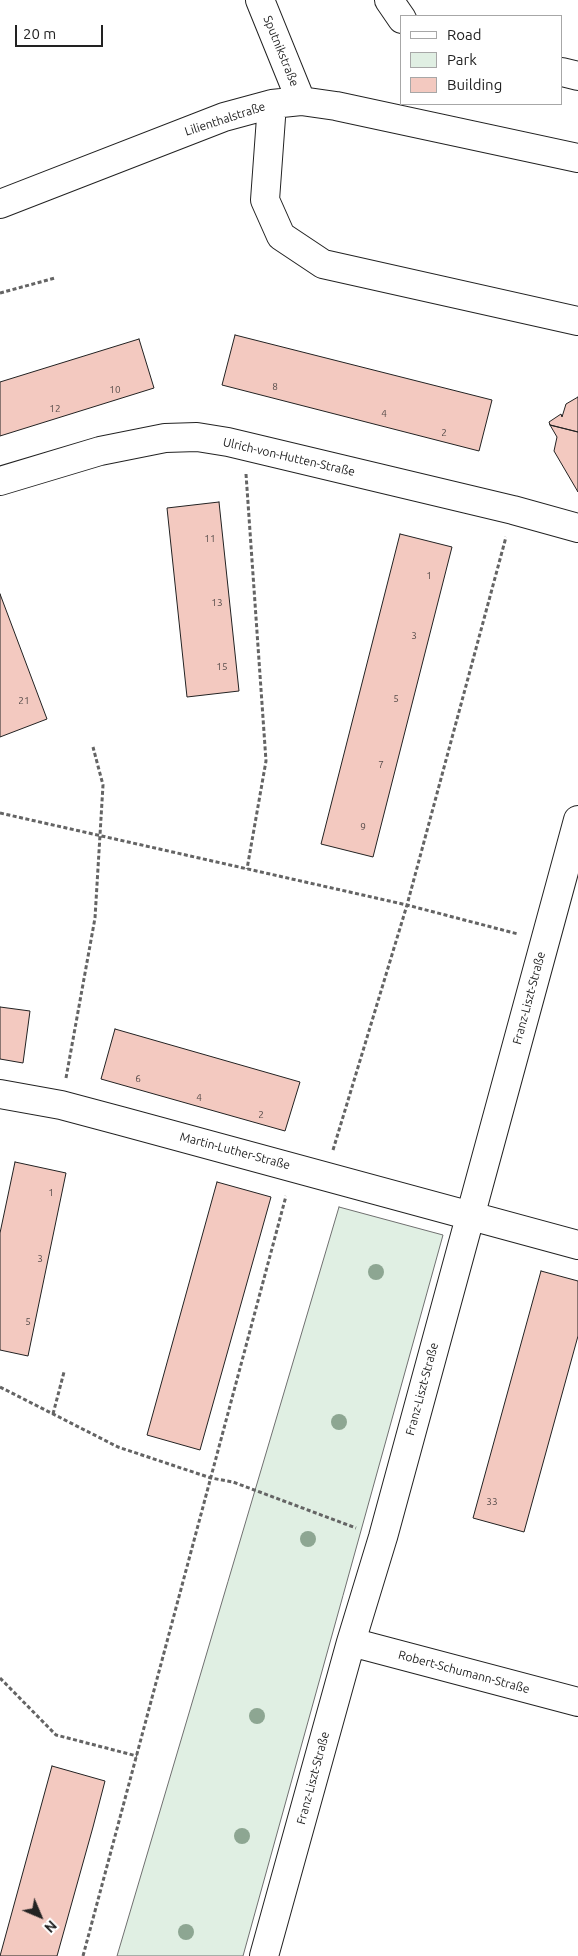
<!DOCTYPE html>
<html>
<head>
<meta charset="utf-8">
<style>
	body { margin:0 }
	#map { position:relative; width:578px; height:1956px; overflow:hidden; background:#fff; font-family:Ubuntu,sans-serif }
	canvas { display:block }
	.legend { position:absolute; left:400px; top:15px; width:162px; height:90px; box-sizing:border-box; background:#fff; border:1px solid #a7a7a7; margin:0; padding:6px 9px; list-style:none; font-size:15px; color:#222 }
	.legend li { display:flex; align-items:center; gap:10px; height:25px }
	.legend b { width:25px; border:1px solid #a7a7a7 }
	.north { position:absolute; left:15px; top:1891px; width:50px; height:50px; -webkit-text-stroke:4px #fff; paint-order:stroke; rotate:135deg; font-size:14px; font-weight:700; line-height:20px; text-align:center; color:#222 }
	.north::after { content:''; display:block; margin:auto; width:18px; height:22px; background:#222; clip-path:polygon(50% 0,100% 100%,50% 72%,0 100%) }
	.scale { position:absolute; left:15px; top:25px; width:88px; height:22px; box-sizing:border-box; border:2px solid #222; border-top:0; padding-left:6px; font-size:15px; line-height:18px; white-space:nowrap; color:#222; -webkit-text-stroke:4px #fff; paint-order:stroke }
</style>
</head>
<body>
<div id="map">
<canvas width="578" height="1956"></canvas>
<ul class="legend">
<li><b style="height:6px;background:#fff"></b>Road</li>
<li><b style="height:14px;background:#e0efe3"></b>Park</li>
<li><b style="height:14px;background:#f3c9c0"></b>Building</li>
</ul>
<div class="north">N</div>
<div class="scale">20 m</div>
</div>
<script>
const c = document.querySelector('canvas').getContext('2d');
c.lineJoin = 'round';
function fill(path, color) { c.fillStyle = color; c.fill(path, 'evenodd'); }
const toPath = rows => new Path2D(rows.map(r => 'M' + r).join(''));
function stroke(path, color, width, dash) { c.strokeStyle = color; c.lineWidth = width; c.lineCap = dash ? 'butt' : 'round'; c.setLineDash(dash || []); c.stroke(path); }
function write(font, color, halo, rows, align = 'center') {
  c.font = font + ' Ubuntu,sans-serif'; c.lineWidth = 4; c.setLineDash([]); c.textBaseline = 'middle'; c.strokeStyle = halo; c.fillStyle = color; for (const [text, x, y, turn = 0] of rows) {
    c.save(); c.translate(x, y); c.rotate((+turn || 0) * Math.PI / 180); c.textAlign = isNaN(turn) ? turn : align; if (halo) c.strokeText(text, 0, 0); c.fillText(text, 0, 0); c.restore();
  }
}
const green = toPath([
	[339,1207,443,1235,243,1956,117,1956,339,1207]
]);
fill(green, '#e0efe3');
stroke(green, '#6f6f6f', 1);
const building = toPath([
	[235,335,492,400,479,451,222,385,235,335],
	[139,339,154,388,0,436,0,382,139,339],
	[578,397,578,432,550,425,549,422,561,414,562,417,566,404,578,397],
	[550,425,578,432,578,492,554,451,557,437,550,425],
	[219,502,239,691,187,697,167,508,219,502],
	[400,534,452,547,373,857,321,844,400,534],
	[0,594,47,719,0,737,0,594],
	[0,1007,30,1011,23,1063,0,1059,0,1007],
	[115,1029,300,1082,285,1131,101,1079,115,1029],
	[15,1162,66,1173,28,1356,0,1350,0,1233,15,1162],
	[217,1182,271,1197,200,1450,147,1435,217,1182],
	[541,1271,578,1281,578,1336,524,1532,473,1518,541,1271],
	[52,1766,105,1781,93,1827,57,1956,0,1956,52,1766]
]);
fill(building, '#f3c9c0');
stroke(building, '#222', 1);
const minor = toPath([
	[260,0,301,101],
	[389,0,402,19],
	[562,72,578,76],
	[272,104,265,200,281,236,323,264,578,321],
	[0,204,224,117,272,104,301,101,336,106,578,158],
	[0,481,100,451,165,438,197,437,228,442,513,510,578,528],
	[0,1094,61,1105,121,1121,578,1245],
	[351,1642,578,1702],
	[264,1956,351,1642,383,1537,578,820]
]);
stroke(minor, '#222', 30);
stroke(toPath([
	[0,293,55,278],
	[246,474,266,761,247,869],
	[0,813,407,905,518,934],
	[66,1078,95,918,103,785,93,747],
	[333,1150,407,905,506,537],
	[0,1387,118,1447,211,1478,233,1482,356,1528],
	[53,1414,64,1372],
	[0,1678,56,1735,137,1756],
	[83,1956,286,1196]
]), '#646464', 3, [4, 2.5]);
stroke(minor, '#fff', 28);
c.fillStyle = '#8da692';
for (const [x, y] of [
	[376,1272],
	[339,1422],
	[308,1539],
	[257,1716],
	[242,1836],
	[186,1932]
]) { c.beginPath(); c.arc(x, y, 8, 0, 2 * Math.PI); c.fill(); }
write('10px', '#564c4a', null, [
	["8",275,387],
	["10",115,390],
	["12",55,409],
	["4",384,414],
	["2",444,433],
	["11",210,539],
	["1",429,576],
	["13",217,603],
	["3",414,636],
	["15",222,667],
	["5",396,699],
	["21",24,701],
	["7",381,765],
	["9",363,827],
	["6",138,1079],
	["4",199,1098],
	["2",261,1115],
	["1",51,1193],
	["3",40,1259],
	["5",28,1322],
	["33",492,1502]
]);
write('12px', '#222', '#fff', [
	["Sputnikstraße",281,51,68],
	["Lilienthalstraße",225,119,-18],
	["Ulrich-von-Hutten-Straße",289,457,13],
	["Franz-Liszt-Straße",529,998,-75],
	["Martin-Luther-Straße",235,1151,15],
	["Franz-Liszt-Straße",422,1389,-75],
	["Robert-Schumann-Straße",464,1672,15],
	["Franz-Liszt-Straße",313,1778,-75]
]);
</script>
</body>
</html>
